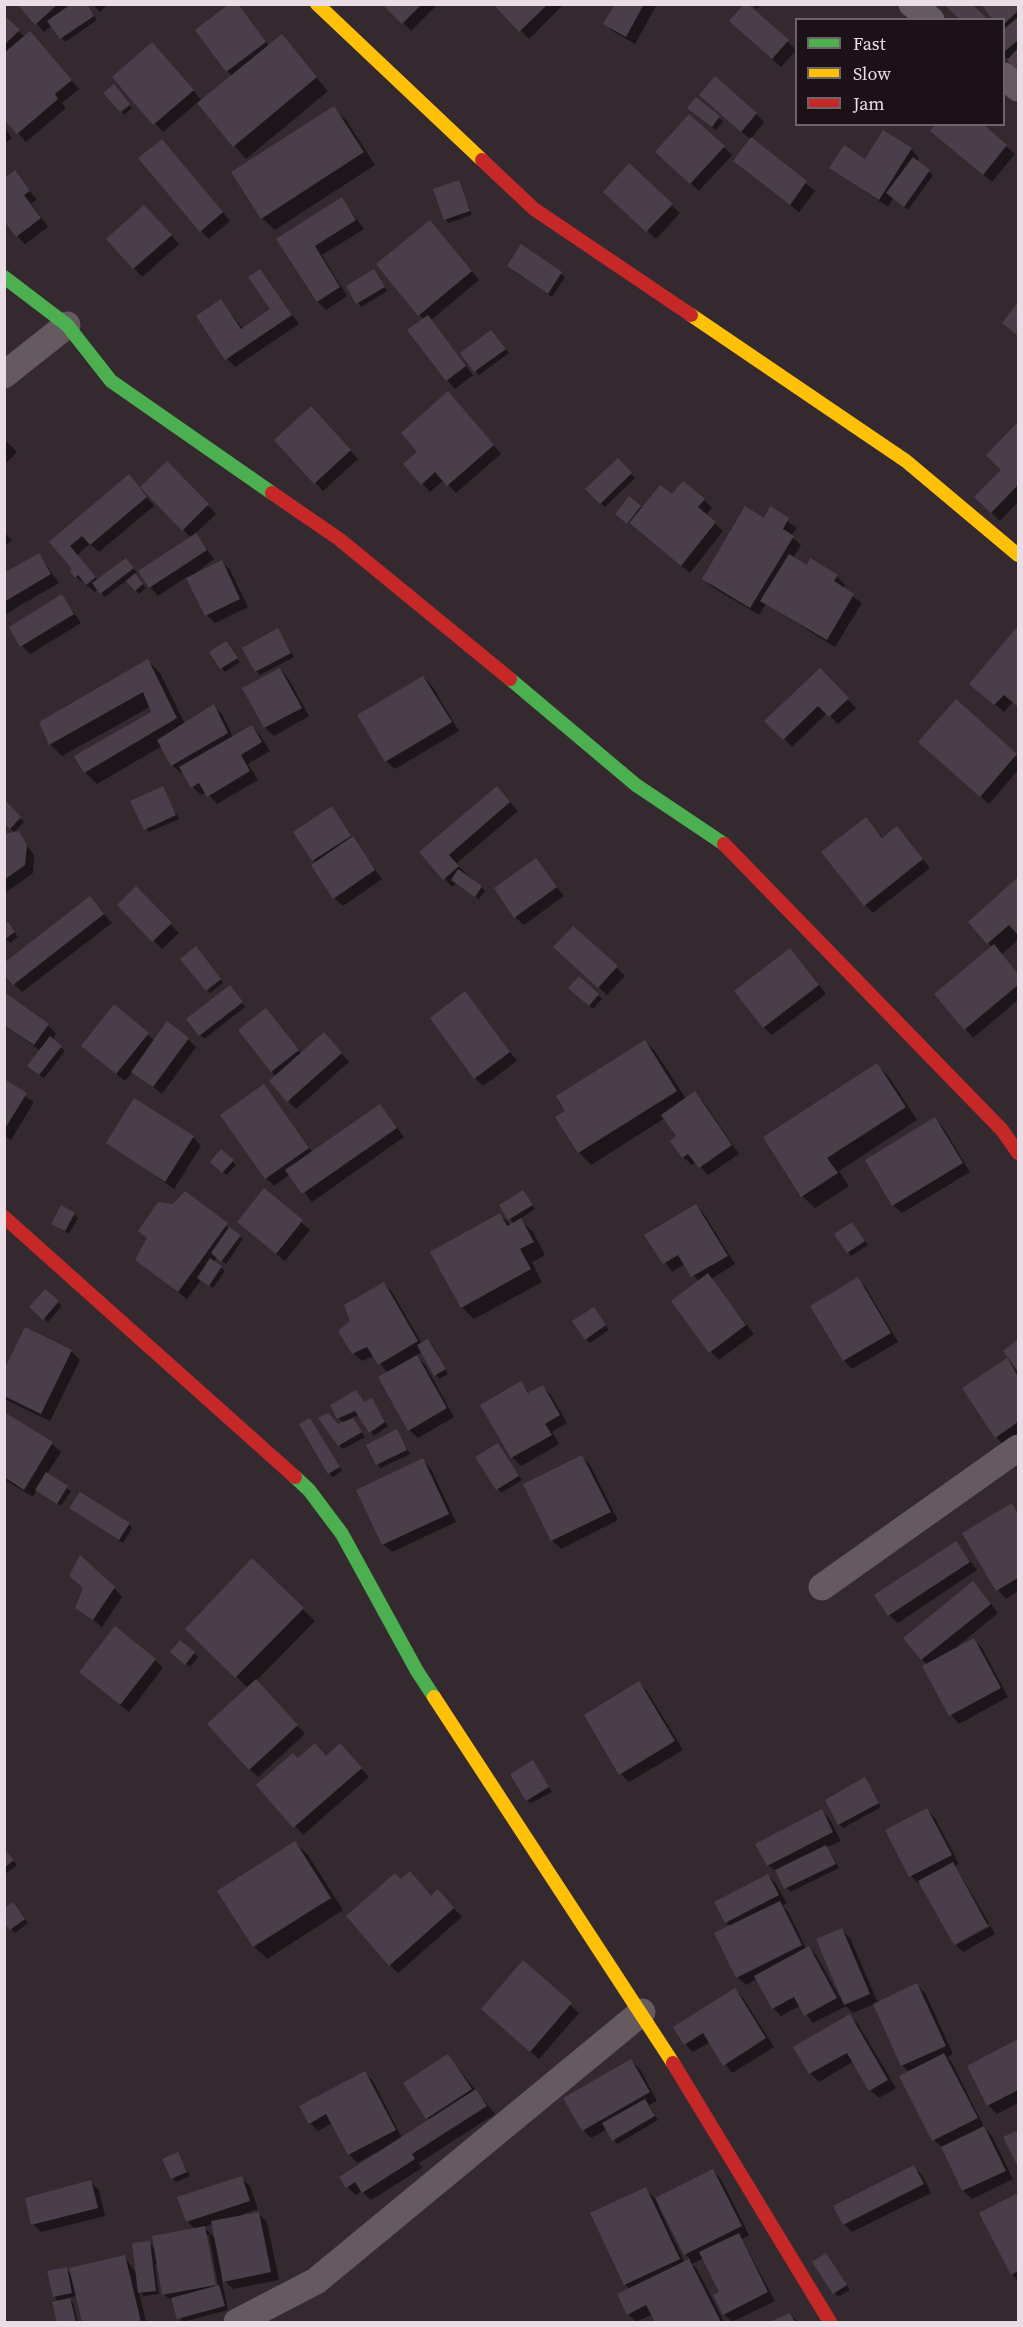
<!DOCTYPE html>
<html>
<head>
<meta charset="utf-8">
<style>
	body { margin:0 }
	#map { position:relative; width:1023px; height:2327px; overflow:hidden; background:#352930; font-family:"Source Serif 4",serif }
	canvas { display:block }
	.frame { position:absolute; inset:0; border:6px solid #ebdde5; pointer-events:none }
	.legend { position:absolute; left:795px; top:18px; width:210px; height:108px; box-sizing:border-box; background:#1b1117; border:2px solid #6e6369; margin:0; padding:8px 10px; list-style:none; font-size:18px; color:#ebdde5 }
	.legend li { display:flex; align-items:center; gap:12px; height:30px }
	.legend b { width:30px; border:2px solid #6e6369 }
</style>
</head>
<body>
<div id="map">
<canvas width="1023" height="2327"></canvas>
<div class="frame"></div>
<ul class="legend">
<li><b style="height:8px;background:#4caf50"></b>Fast</li>
<li><b style="height:8px;background:#ffc107"></b>Slow</li>
<li><b style="height:8px;background:#c62828"></b>Jam</li>
</ul>
</div>
<script>
const c = document.querySelector('canvas').getContext('2d');
c.lineJoin = 'round';
function fill(path, color) { c.fillStyle = color; c.fill(path, 'evenodd'); }
const toPath = rows => new Path2D(rows.map(r => 'M' + r).join(''));
function stroke(path, color, width, dash) { c.strokeStyle = color; c.lineWidth = width; c.lineCap = dash ? 'butt' : 'round'; c.setLineDash(dash || []); c.stroke(path); }
fill(toPath([
	[19,4,86,4,97,20,65,42,52,25,44,32],
	[93,4,108,4,100,12],
	[237,4,269,46,281,36,328,91,246,159,198,102,163,132,135,101,160,52,202,101,232,76,227,71],
	[384,4,438,4,411,31],
	[495,4,564,4,529,39],
	[616,4,657,4,635,44,614,32,605,24],
	[743,4,748,4,796,50,781,67,739,29],
	[752,4,761,4,757,9],
	[983,4,1018,4,1018,69,1004,55,1004,20],
	[4,17,25,37,39,42,79,89,62,103,66,108,26,142,4,117],
	[696,99,723,121,716,130,693,111],
	[709,103,756,114,764,122,751,139,815,191,799,212,743,169,751,140],
	[130,106,132,108,124,115,122,112],
	[333,108,346,120,375,165,275,230,262,218],
	[980,124,1015,154,992,182,940,139],
	[4,127,12,138,4,144],
	[724,147,732,155,699,191,665,160],
	[170,149,230,221,209,239,201,231],
	[911,149,919,158,916,162,933,175,908,210,893,198,888,207,831,168],
	[629,165,680,213,656,239,605,191],
	[15,172,37,200,31,203,48,227,25,244,17,236],
	[458,181,472,215,449,223,445,219],
	[342,199,364,229,322,255,347,296,326,310,318,302,278,239],
	[153,215,179,244,142,277,108,239],
	[438,230,479,280,431,320,473,375,455,389,447,380,424,319,419,315],
	[522,246,565,277,552,297,512,270],
	[260,271,299,324,235,367,227,359,221,301,243,329,272,309],
	[377,275,387,291,361,307,348,286],
	[495,336,509,353,479,375,462,354],
	[456,402,501,454,456,493,444,480,430,492,405,464,419,452],
	[319,416,358,459,323,491,276,440],
	[1018,424,1018,502,1000,521,976,497,1003,470,988,455],
	[4,439,17,452,4,465],
	[618,460,635,478,605,507,587,489],
	[167,463,216,514,195,534,214,559,189,578,222,562,230,570,248,607,215,623,207,615,187,577,158,596,150,587,191,538,142,487],
	[137,485,154,506,99,552,90,544,77,555,98,580,130,564,137,573,134,575,146,588,139,594,127,580,105,597,98,589,95,592,76,577,72,571,74,569,52,542],
	[672,497,704,500,712,508,706,515,723,531,690,573,621,517,629,498,643,509],
	[770,509,797,528,791,536,801,545,793,558,807,567,811,560,837,576,845,585,843,589,862,603,835,647,766,604,759,615,712,587,704,579,764,520],
	[4,532,12,540,4,547],
	[39,555,59,583,4,615,4,575],
	[62,596,81,623,30,654,22,646],
	[1018,628,1018,707,1013,702,1004,712,971,684],
	[278,630,294,657,260,675,256,671],
	[226,642,240,662,225,672,211,653],
	[148,661,160,673,185,724,213,706,222,714,233,737,252,726,260,735,270,751,248,764,258,780,217,804,206,792,201,795,193,787,184,771,181,773,172,765,162,746,97,784,85,772,152,713,150,707,62,756,50,744],
	[280,669,288,678,309,716,274,736,265,728,244,688],
	[820,670,856,708,838,724,827,713,792,747,767,721],
	[423,677,432,686,459,731,395,769,386,761],
	[956,701,1018,757,1018,770,989,804,929,750],
	[162,788,179,819,149,832,146,829],
	[505,796,518,811,456,864,485,891,479,899,456,883,452,887,422,852],
	[5,803,24,822,14,832,4,822],
	[331,808,382,879,343,906,334,898,316,863,295,832],
	[866,819,884,839,905,836,930,868,873,913,865,904],
	[18,833,34,855,33,873,4,894,4,835],
	[536,860,564,896,524,925,515,917],
	[1018,879,1018,940,1002,954,1018,975,1018,1000,973,1038,936,994,992,947,970,922],
	[136,888,179,933,162,949,119,905],
	[90,898,112,923,22,992,14,984],
	[12,928,18,937,10,943,4,937],
	[199,952,223,983,210,993,207,990],
	[564,955,616,967,625,976,607,995],
	[798,958,826,994,772,1035,764,1027],
	[579,978,602,999,593,1009,570,988],
	[233,991,245,1007,204,1039,200,1035],
	[465,993,517,1061,483,1086,475,1078],
	[5,994,48,1025,56,1034,52,1040,65,1051,44,1078,32,1070,41,1051,4,1025],
	[266,1010,302,1054,332,1043,349,1062,296,1109,288,1101,272,1071],
	[147,1034,155,1041,188,1039,196,1047,162,1094,133,1071,125,1081,91,1054],
	[645,1041,657,1054,686,1099,695,1093,703,1101,739,1154,708,1175,696,1162,692,1165,683,1157,678,1137,665,1118,591,1165,579,1152],
	[877,1065,889,1077,917,1120,839,1171,849,1186,815,1208,802,1196],
	[4,1081,34,1102,11,1140,4,1136],
	[264,1086,313,1153,380,1105,404,1137,312,1202,290,1174,274,1186,266,1178],
	[935,1119,943,1127,970,1172,902,1213,893,1205],
	[193,1137,201,1146,174,1189,108,1143],
	[222,1151,236,1165,227,1175,216,1166],
	[264,1190,310,1230,285,1261,247,1230],
	[185,1193,243,1239,226,1264,217,1258,214,1262,225,1271,213,1288,201,1280,187,1299,137,1260,149,1239],
	[526,1195,535,1209,520,1219,533,1232,545,1255,532,1262,542,1282,474,1319,462,1307,500,1215,511,1225,514,1224,501,1205],
	[696,1205,704,1214,735,1264,711,1279,754,1334,719,1360,711,1352,699,1282,685,1264,672,1272,646,1235],
	[74,1214,78,1218,69,1234,53,1223],
	[856,1228,868,1245,851,1256,848,1252],
	[858,1279,866,1288,898,1342,852,1369,844,1360,812,1307],
	[384,1284,392,1292,422,1344,428,1341,432,1344,448,1374,439,1379,422,1352,415,1356,425,1365,454,1417,418,1438,409,1430,388,1373,374,1356,362,1361,353,1353,352,1321],
	[45,1291,62,1306,48,1322,31,1307],
	[594,1308,609,1330,590,1343,586,1339],
	[26,1329,71,1351,80,1360,50,1421,4,1399,4,1373],
	[1007,1360,1018,1373,1018,1436,1004,1445,996,1437],
	[521,1383,530,1394,543,1387,551,1395,567,1423,552,1432,559,1444,521,1466,512,1457,483,1405],
	[372,1400,388,1426,374,1436,359,1415,351,1418,365,1437,343,1449,339,1445,338,1425,344,1423,338,1418],
	[4,1414,52,1444,61,1452,47,1474,71,1491,61,1506,37,1489,33,1497,4,1479],
	[310,1419,342,1471,333,1477,329,1473],
	[396,1431,410,1454,381,1468,377,1464],
	[498,1445,522,1480,501,1493,477,1458],
	[582,1456,590,1465,618,1520,561,1549,552,1540,525,1485],
	[423,1460,431,1469,456,1522,392,1552,383,1544],
	[1012,1505,1018,1512,1018,1591,1006,1599,998,1590,964,1533],
	[71,1508,129,1524,132,1528,123,1543],
	[955,1542,977,1570,898,1623,889,1615],
	[253,1560,315,1621,256,1681,305,1734,258,1777,250,1769,248,1688,187,1629],
	[114,1588,122,1597,102,1627,77,1607],
	[981,1591,998,1613,954,1649,974,1640,982,1648,1008,1697,959,1724,951,1715,924,1667,927,1665,905,1638],
	[194,1653,198,1657,190,1667,176,1656],
	[155,1660,163,1668,129,1712,89,1680],
	[639,1683,647,1691,683,1750,629,1782,621,1774],
	[348,1754,369,1777,303,1835,258,1785,298,1760],
	[533,1762,552,1792,531,1803,527,1800],
	[865,1779,881,1807,843,1828,839,1824],
	[927,1809,935,1818,959,1864,955,1866,989,1923,955,1944,921,1883,919,1884,911,1876],
	[822,1811,830,1820,841,1841,827,1847,839,1868,790,1892,778,1873,768,1865],
	[295,1843,308,1855,343,1910,267,1959,254,1946,219,1892],
	[4,1851,17,1865,4,1875],
	[768,1875,776,1884,787,1903,782,1906,788,1911,806,1949,809,1948,817,1956,840,1998,842,1930,850,1938,878,2003,917,1985,925,1993,953,2054,947,2057,952,2063,984,2127,992,2136,1013,2179,972,2199,963,2191,943,2148,934,2140,901,2077,910,2073,902,2065,874,2004,853,2013,846,2006,813,2023,800,2006,781,2016,773,2008,757,1979,746,1985,737,1977,731,1927,726,1922],
	[401,1881,432,1897,446,1900,462,1917,398,1973,390,1965],
	[17,1908,28,1923,15,1933,11,1929],
	[991,1926,995,1934,963,1952,956,1945],
	[523,1963,579,2013,539,2059,491,2017],
	[735,1990,743,1998,774,2047,732,2073,710,2042,693,2052,685,2044],
	[850,2016,858,2024,896,2088,879,2098,870,2090,854,2061,819,2082,810,2073,795,2048],
	[1018,2041,1018,2103,997,2114,988,2105,969,2066],
	[448,2056,495,2114,419,2163,422,2168,371,2200,362,2191,356,2195,347,2187,376,2155,375,2153,357,2163,349,2154,332,2123,318,2131,310,2123,364,2072,373,2081,402,2138,430,2120,427,2118],
	[631,2061,640,2069,657,2101,649,2105,658,2120,617,2144,607,2129,591,2138,583,2130],
	[177,2153,190,2176,176,2182,173,2178],
	[914,2167,922,2175,931,2193,852,2232,844,2224],
	[713,2171,721,2179,749,2235,742,2239,775,2301,732,2322,724,2314,721,2292,704,2258,692,2264,697,2269,724,2322,657,2322,653,2314,636,2322,628,2314,630,2290,625,2284,646,2189,655,2199],
	[661,2205,685,2254,691,2260,685,2263,658,2206],
	[241,2178,250,2186,258,2209,243,2214,243,2216,258,2213,267,2222,279,2280,233,2289,221,2277,228,2310,183,2322,174,2302,163,2294,158,2264,155,2264,159,2294,144,2296,139,2292,146,2322,83,2322,77,2296,68,2298,73,2303,78,2322,58,2322,54,2303,59,2302,54,2296,66,2269,72,2275,124,2256,137,2274,149,2243,155,2249,195,2229,187,2221],
	[213,2224,216,2239,204,2227],
	[205,2235,209,2235,219,2292,216,2293],
	[90,2182,99,2190,105,2216,41,2232,33,2224],
	[1018,2195,1018,2281,1012,2274,981,2214],
	[829,2258,850,2290,838,2297,814,2262],
	[790,2314,798,2322,773,2322]
]), '#0007');
fill(toPath([
	[17,4,58,4,35,25],
	[71,4,87,4,94,16,60,39,47,21],
	[229,4,238,4,266,42,226,72,195,30],
	[382,4,422,4,402,24],
	[493,4,548,4,519,32],
	[615,4,644,4,626,37,603,24],
	[744,4,748,4,789,40,772,59,729,21],
	[944,4,972,4,988,20,960,20],
	[981,4,1018,4,1018,11,1004,24,1004,20,993,20],
	[4,15,20,30,4,45],
	[1018,17,1018,40,1004,52,1004,29],
	[30,31,72,80,55,94,58,99,17,134,4,120,4,53],
	[282,34,317,77,233,147,197,103],
	[152,42,194,90,153,125,112,77],
	[1018,48,1018,71,1007,60],
	[715,76,757,113,741,132,699,95],
	[114,84,130,104,120,112,103,93],
	[696,97,720,116,712,127,687,108],
	[334,106,364,152,261,219,231,172],
	[689,114,725,146,690,184,655,152],
	[935,124,983,124,1007,145,983,175,930,131],
	[883,130,912,148,879,200,829,168,844,145,865,159],
	[751,137,807,181,790,205,733,161],
	[162,139,223,212,200,232,138,158],
	[913,157,930,170,904,207,886,193],
	[629,163,673,204,646,232,603,192],
	[15,170,30,191,24,195,41,218,16,237,4,221,4,179],
	[459,180,470,211,444,220,433,189],
	[342,197,356,220,315,246,340,287,317,302,276,239],
	[144,205,172,235,133,269,106,239],
	[430,220,472,271,418,316,376,264],
	[521,244,562,272,548,294,507,266],
	[260,269,292,315,225,360,196,316,221,299,241,329,270,309,248,277],
	[374,269,385,287,356,304,346,286],
	[1018,302,1018,336,1002,323],
	[428,315,466,366,446,381,407,330],
	[491,330,506,349,474,372,460,353],
	[448,391,494,445,447,486,435,472,421,485,403,464,417,452,401,433],
	[311,406,351,450,314,484,274,440],
	[1018,422,1018,485,991,513,974,497,1001,470,986,455],
	[618,458,632,473,600,504,585,489],
	[167,461,209,504,182,531,140,487],
	[129,474,147,497,90,545,82,536,70,546,96,577,86,585,78,575,75,578,70,571,72,569,49,542],
	[683,481,705,499,698,507,716,522,681,566,629,523,660,485,672,494],
	[629,496,641,506,627,524,615,514],
	[745,506,764,518,770,506,789,518,783,529,794,536,750,608,702,579],
	[196,533,207,550,149,588,138,571],
	[39,553,51,574,4,602,4,573],
	[789,554,807,565,810,558,838,575,834,581,854,594,827,640,760,601],
	[126,558,134,568,100,594,92,583],
	[222,560,240,599,205,616,186,578],
	[135,573,143,584,135,591,126,581],
	[62,594,74,614,20,647,9,627],
	[1018,626,1018,707,1004,695,994,705,969,684],
	[278,628,291,653,255,672,242,648],
	[226,641,238,658,220,669,209,652],
	[148,659,177,718,84,773,74,756,151,712,143,692,49,745,39,722],
	[280,668,302,708,264,728,242,688],
	[820,668,849,698,829,717,818,706,783,740,764,721],
	[423,676,452,722,385,762,357,715],
	[956,699,1017,754,980,797,918,742],
	[214,704,228,733,171,766,157,740],
	[252,725,262,742,241,755,250,771,207,797,199,783,191,788,179,767],
	[163,786,176,815,144,830,130,801],
	[497,786,510,802,449,855,459,866,443,880,419,852],
	[5,800,21,817,10,829,5,824],
	[332,806,351,836,312,861,293,832],
	[866,817,882,838,897,826,923,859,864,906,821,852],
	[19,831,27,845,25,865,4,880,4,834],
	[353,836,375,870,333,899,311,865],
	[536,858,557,887,514,918,494,888],
	[458,869,482,886,475,897,451,880],
	[1018,877,1018,935,1009,925,987,944,968,922],
	[136,886,172,923,152,942,117,905],
	[90,896,104,914,13,985,4,975,4,963],
	[8,922,15,932,4,940,4,924],
	[573,926,618,966,598,988,553,947],
	[994,944,1018,974,1018,985,964,1030,934,994],
	[196,946,221,979,206,991,180,959],
	[790,948,819,985,763,1028,734,991],
	[579,976,599,994,589,1006,568,988],
	[230,985,243,1002,199,1036,186,1019],
	[465,991,510,1052,474,1079,430,1018],
	[4,992,49,1024,34,1045,4,1025],
	[114,1004,149,1033,116,1074,81,1046],
	[266,1008,299,1050,271,1072,238,1030],
	[167,1021,189,1038,153,1087,131,1072],
	[324,1032,342,1053,287,1102,269,1081],
	[50,1036,62,1046,39,1075,27,1066],
	[645,1040,677,1091,578,1153,555,1117,565,1111,556,1096],
	[877,1063,906,1107,827,1158,838,1173,801,1197,763,1137],
	[4,1079,27,1093,4,1130],
	[264,1084,309,1148,265,1179,220,1115],
	[695,1091,732,1145,699,1168,688,1154,682,1158,670,1141,676,1136,661,1115],
	[134,1098,194,1136,165,1182,106,1143],
	[380,1104,397,1128,302,1194,285,1170],
	[935,1117,963,1163,892,1206,865,1160],
	[221,1149,234,1160,222,1173,210,1162],
	[264,1188,303,1220,276,1254,237,1222],
	[523,1190,533,1205,508,1220,499,1205],
	[185,1191,228,1223,178,1292,135,1260,147,1238,138,1231,158,1202,173,1204],
	[696,1204,728,1256,691,1277,678,1255,663,1264,644,1235],
	[61,1205,75,1213,65,1231,51,1224],
	[500,1213,507,1226,521,1218,534,1242,520,1249,531,1269,461,1308,430,1252],
	[852,1222,865,1241,847,1253,834,1234],
	[229,1227,241,1235,221,1262,211,1253],
	[210,1258,222,1266,209,1286,197,1278],
	[708,1273,746,1325,709,1353,671,1301],
	[858,1277,891,1333,843,1361,810,1306],
	[384,1282,418,1341,378,1365,367,1347,352,1354,338,1331,350,1321,344,1305],
	[45,1289,59,1301,43,1320,29,1307],
	[594,1307,606,1325,585,1340,572,1321],
	[25,1327,72,1350,41,1414,4,1396,4,1370],
	[428,1339,446,1369,434,1376,417,1345],
	[1018,1339,1018,1371,1003,1351],
	[417,1355,447,1408,408,1431,378,1377],
	[1007,1358,1018,1376,1018,1422,995,1438,962,1388],
	[521,1381,528,1393,543,1385,560,1415,545,1424,552,1435,511,1458,480,1405],
	[356,1390,364,1402,372,1398,385,1422,369,1433,355,1411,337,1419,330,1405],
	[4,1412,53,1442,24,1490,4,1477],
	[328,1413,338,1424,353,1418,362,1432,338,1446,318,1418],
	[310,1418,340,1467,328,1474,299,1424],
	[397,1429,407,1450,376,1465,366,1445],
	[498,1443,519,1476,496,1490,475,1457],
	[582,1455,611,1512,551,1541,523,1484],
	[423,1458,449,1514,382,1545,356,1490],
	[46,1472,68,1486,57,1504,35,1490],
	[80,1492,130,1523,119,1540,69,1508],
	[1012,1503,1018,1514,1018,1578,996,1591,962,1533],
	[956,1541,970,1562,888,1616,874,1595],
	[80,1555,115,1587,93,1620,75,1608,83,1588,69,1576],
	[252,1558,304,1608,235,1678,185,1629],
	[973,1581,991,1604,921,1660,903,1638],
	[115,1626,156,1659,120,1705,79,1672],
	[974,1638,1001,1688,949,1716,922,1666],
	[180,1640,195,1652,185,1665,170,1652],
	[256,1679,298,1725,249,1770,207,1724],
	[639,1681,675,1741,619,1775,584,1715],
	[315,1743,326,1756,340,1743,362,1768,293,1828,256,1785,293,1753,298,1758],
	[533,1760,549,1787,526,1801,510,1774],
	[865,1777,879,1803,838,1825,825,1800],
	[927,1808,952,1855,909,1877,885,1830],
	[822,1809,833,1832,767,1866,755,1844],
	[295,1841,331,1898,253,1947,217,1891],
	[826,1845,836,1864,784,1889,775,1870],
	[4,1849,14,1860,4,1868],
	[953,1862,988,1926,954,1945,918,1881],
	[410,1871,431,1896,438,1889,454,1908,389,1966,346,1916,395,1873,401,1879],
	[768,1874,779,1895,725,1923,714,1902],
	[780,1901,802,1945,736,1978,714,1933],
	[13,1902,25,1919,10,1930,4,1923,4,1908],
	[842,1928,870,1994,844,2005,816,1939],
	[809,1946,837,1998,804,2016,794,1997,772,2009,754,1976],
	[523,1960,572,2003,530,2052,481,2009],
	[917,1983,946,2046,901,2066,873,2004],
	[735,1988,766,2038,723,2066,703,2033,684,2045,673,2027],
	[850,2014,888,2080,869,2091,847,2053,809,2074,793,2047],
	[1018,2039,1018,2090,987,2106,967,2066],
	[944,2053,978,2118,932,2141,899,2076],
	[448,2054,472,2089,426,2119,403,2083],
	[631,2059,650,2092,582,2131,563,2098],
	[365,2071,396,2130,348,2155,326,2114,309,2124,299,2106],
	[476,2089,487,2106,412,2154,415,2159,362,2193,355,2182,346,2188,339,2177],
	[645,2099,655,2116,612,2141,602,2123],
	[984,2126,1006,2171,962,2191,941,2147],
	[1018,2130,1018,2167,1003,2137],
	[178,2152,187,2172,171,2179,162,2159],
	[914,2165,924,2184,843,2225,833,2206],
	[713,2169,742,2226,684,2255,655,2198],
	[242,2176,250,2201,186,2222,177,2197],
	[91,2180,98,2208,31,2225,25,2198],
	[646,2187,680,2259,624,2285,590,2213],
	[1018,2193,1018,2271,1011,2275,979,2213],
	[259,2212,271,2272,223,2282,211,2221],
	[205,2226,216,2285,162,2295,152,2236],
	[739,2233,768,2292,723,2315,713,2295,719,2292,699,2252],
	[150,2241,156,2291,138,2293,132,2243],
	[826,2253,847,2285,833,2294,812,2262],
	[125,2255,141,2322,82,2322,69,2268],
	[689,2259,721,2322,655,2322,646,2305,627,2315,617,2294],
	[67,2267,72,2293,53,2297,47,2271],
	[219,2285,225,2306,177,2319,171,2298],
	[70,2298,76,2322,57,2322,52,2302],
	[790,2313,795,2322,769,2322]
]), '#4b3e4b');
stroke(toPath([
	[912,4,931,20],
	[1004,76,1018,88],
	[4,375,67,325],
	[822,1587,1018,1448],
	[237,2322,316,2281,642,2012]
]), '#645a60', 27);
stroke(toPath([
	[4,277,67,325,111,381,272,493],
	[510,679,636,785,724,844],
	[295,1477,309,1490,342,1534,417,1671,434,1697]
]), '#4caf50', 14);
stroke(toPath([
	[317,4,482,160],
	[691,315,906,461,1018,555],
	[434,1697,673,2063]
]), '#ffc107', 14);
stroke(toPath([
	[482,160,534,209,691,315],
	[272,493,339,539,510,679],
	[724,844,1002,1130,1018,1153],
	[4,1217,295,1477],
	[673,2063,830,2322]
]), '#c62828', 14);
</script>
</body>
</html>
